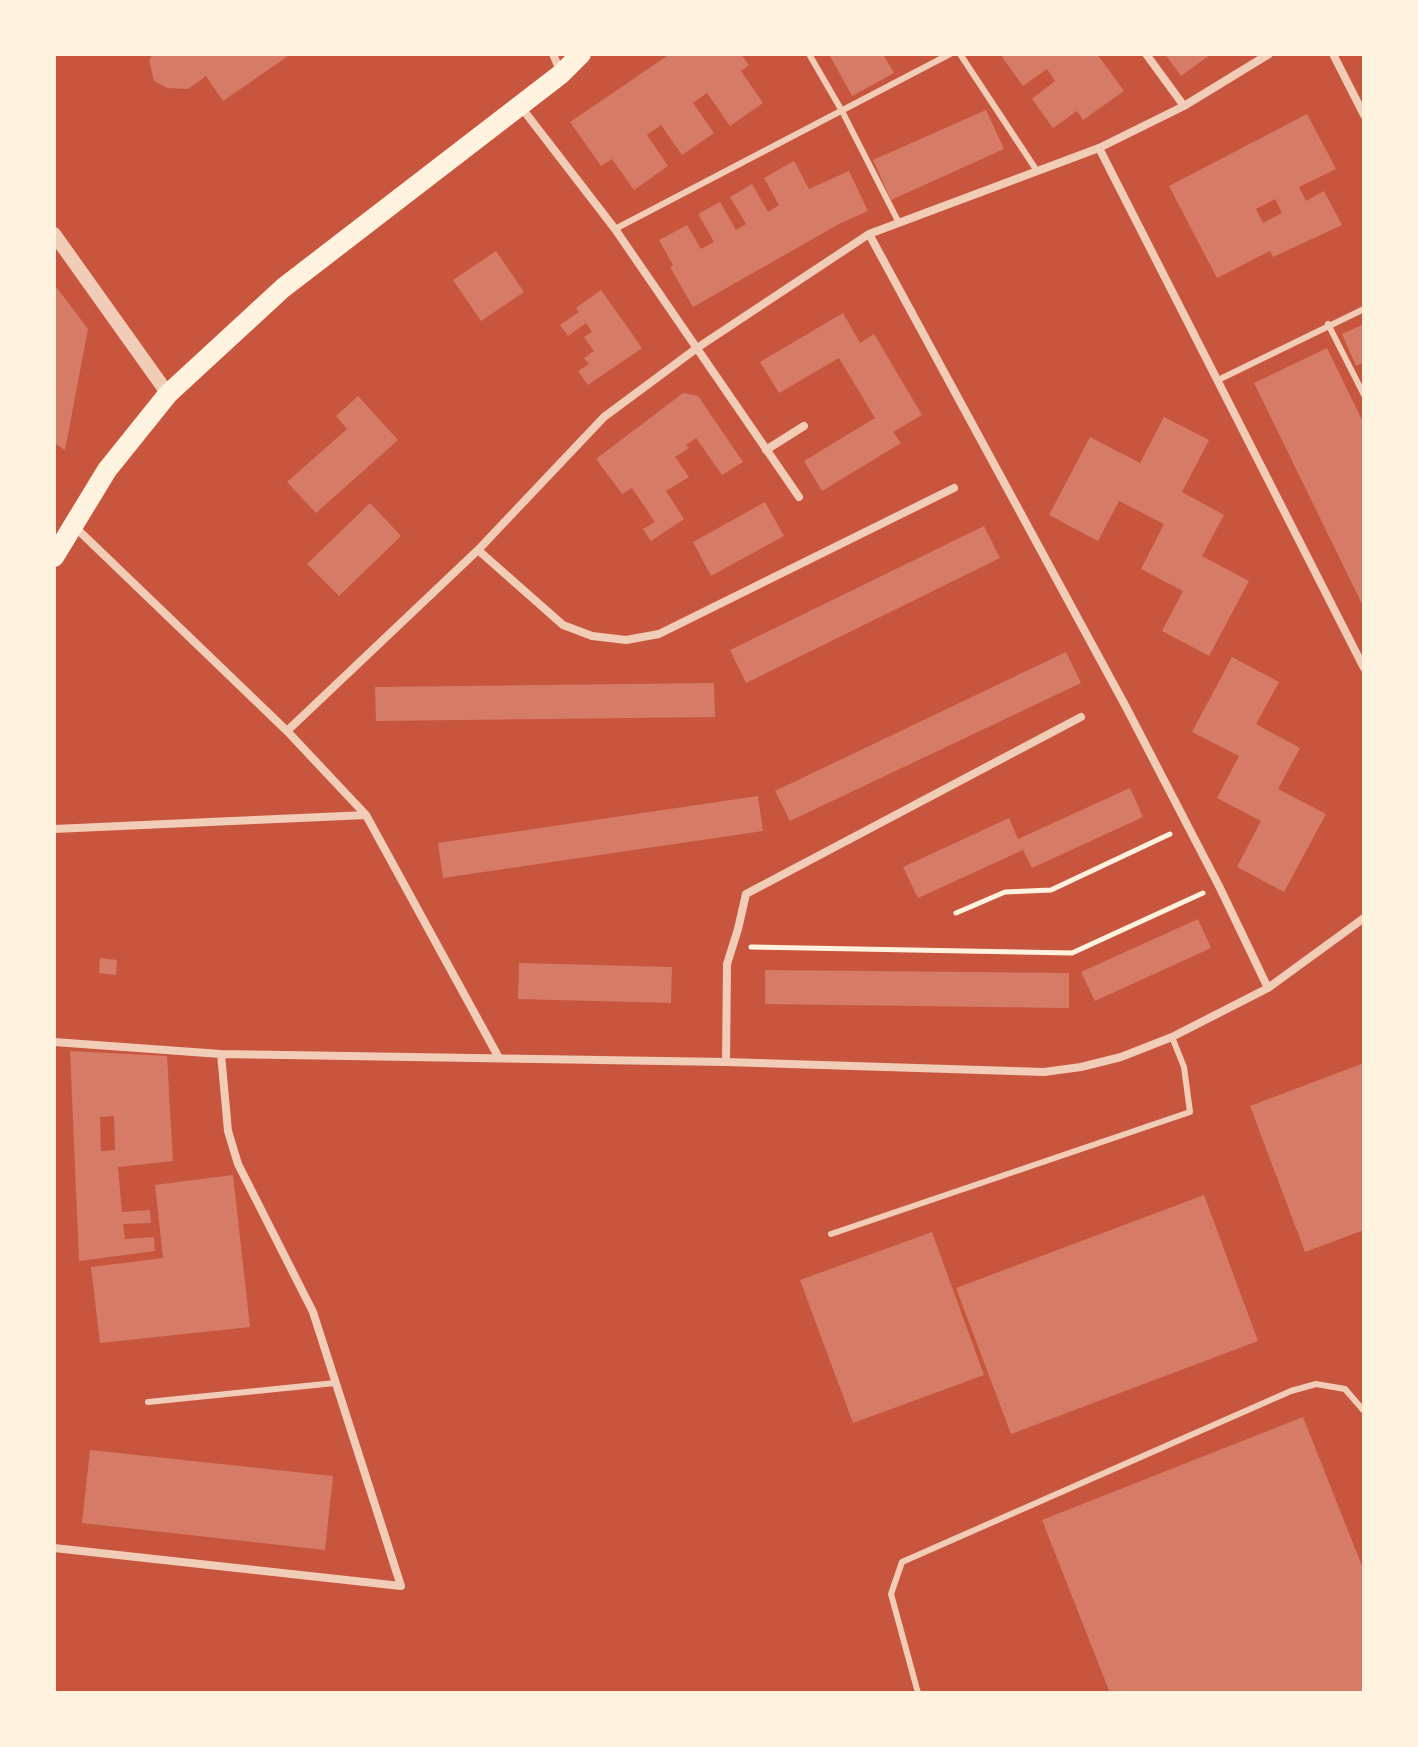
<!DOCTYPE html>
<html>
<head>
<meta charset="utf-8">
<style>
	body { margin:0 }
	#map { position:relative; width:1418px; height:1747px; overflow:hidden; background:#c8553d; font-family:"Golos Text",sans-serif }
	canvas { display:block }
	.frame { position:absolute; inset:0; border:56px solid #fff3e0; pointer-events:none }
</style>
</head>
<body>
<div id="map">
<canvas width="1418" height="1747"></canvas>
<div class="frame"></div>
</div>
<script>
const c = document.querySelector('canvas').getContext('2d');
c.lineJoin = 'round';
function fill(path, color) { c.fillStyle = color; c.fill(path, 'evenodd'); }
const toPath = rows => new Path2D(rows.map(r => 'M' + r).join(''));
function stroke(path, color, width, dash) { c.strokeStyle = color; c.lineWidth = width; c.lineCap = dash ? 'butt' : 'round'; c.setLineDash(dash || []); c.stroke(path); }
fill(toPath([
	[153,54,291,54,223,101,206,76,188,89,168,88,154,81,149,60],
	[670,54,741,54,749,65,741,71,763,103,730,126,707,93,693,103,714,133,682,155,661,125,647,135,668,166,634,190,612,159,601,166,570,122],
	[829,54,883,54,894,73,852,96],
	[1007,54,1097,54,1124,91,1083,120,1077,111,1053,128,1032,99,1055,81,1047,69,1023,86,1002,57],
	[1165,54,1211,54,1181,76],
	[986,110,1004,149,891,200,873,160],
	[1307,114,1336,169,1299,187,1306,201,1324,191,1342,225,1273,257,1270,251,1217,278,1169,186],
	[1275,199,1282,213,1263,223,1256,209],
	[794,161,809,189,849,171,868,211,839,224,693,307,670,267,673,265,659,240,687,225,701,249,714,242,698,214,720,202,736,230,746,224,730,197,752,184,768,212,779,205,764,178],
	[496,251,524,292,481,321,453,280],
	[54,284,88,329,65,450,54,443],
	[601,290,642,348,588,385,578,371,589,364,584,358,594,351,584,337,592,332,586,323,568,336,560,325,579,312,576,308],
	[843,313,860,343,874,334,922,415,893,432,901,443,822,491,804,461,875,418,839,358,779,393,760,362],
	[1364,324,1364,362,1356,366,1342,334],
	[1327,348,1364,424,1364,608,1254,383],
	[683,393,698,396,743,462,722,475,696,438,686,445,689,448,675,457,689,477,666,491,684,519,651,541,643,529,655,522,632,488,622,494,596,459],
	[358,396,398,440,316,513,287,482,347,429,336,416],
	[1164,417,1209,440,1182,492,1224,515,1202,556,1249,581,1209,656,1162,631,1183,591,1141,569,1164,524,1119,501,1098,541,1049,515,1090,437,1140,463],
	[765,502,784,536,711,576,693,542],
	[370,503,401,536,339,596,307,564],
	[984,526,1000,558,746,683,730,650],
	[1066,652,1081,683,790,821,775,791],
	[1232,657,1279,682,1256,724,1300,748,1278,789,1326,814,1284,892,1237,867,1261,821,1217,798,1239,756,1192,732],
	[714,683,715,717,376,721,375,687],
	[1130,788,1143,817,1032,868,1023,850,918,898,903,867,1009,818,1018,839],
	[758,796,763,831,443,878,438,843],
	[1198,919,1211,948,1095,1001,1081,972],
	[100,958,117,960,116,975,99,973],
	[519,963,672,967,671,1003,518,999],
	[765,970,1069,973,1069,1008,765,1004],
	[70,1051,167,1056,173,1161,118,1167,122,1212,150,1210,151,1223,123,1224,125,1239,154,1237,155,1251,79,1261],
	[114,1116,115,1150,101,1151,100,1117],
	[1364,1063,1364,1230,1305,1252,1250,1106],
	[233,1175,250,1327,100,1343,91,1267,163,1258,155,1185],
	[1204,1195,1258,1341,1011,1434,956,1288],
	[932,1232,984,1375,853,1423,800,1280],
	[1303,1417,1364,1571,1364,1693,1110,1693,1042,1520],
	[90,1450,333,1476,325,1550,82,1523]
]), '#d67c66');
stroke(toPath([
	[956,913,1005,892,1051,890,1170,834],
	[751,947,1072,953,1203,893]
]), '#fff3e0', 5);
stroke(toPath([
	[809,54,842,111,899,223],
	[960,54,1037,171],
	[615,229,950,54],
	[1328,324,1364,395],
	[1218,380,1364,309],
	[831,1234,1190,1112,1184,1067,1172,1037],
	[148,1402,335,1383],
	[918,1693,891,1594,902,1562,1291,1391,1316,1384,1345,1389,1364,1411]
]), '#f1ccb7', 6);
stroke(toPath([
	[553,54,561,73],
	[1146,54,1184,106],
	[1333,54,1364,115],
	[521,107,615,229,799,497],
	[1099,148,1364,668],
	[869,234,1126,707,1219,886,1268,988],
	[766,450,804,426],
	[75,527,287,731,366,815,499,1058],
	[478,550,563,625,592,636,626,640,659,634,954,488],
	[287,731,478,550,604,417,697,348,869,234,1099,148,1184,106,1269,54],
	[54,829,366,815],
	[54,1042,221,1054,726,1062,1044,1072,1081,1067,1121,1057,1172,1037,1268,988,1364,918],
	[726,1062,727,964,738,929,746,894,1081,717],
	[54,1548,401,1586,313,1312,238,1164,228,1131,221,1054]
]), '#f1ccb7', 8);
stroke(toPath([
	[54,234,168,394]
]), '#f1ccb7', 14);
stroke(toPath([
	[54,557,107,470,168,394,283,288,561,74,581,54]
]), '#fff3e0', 20);
</script>
</body>
</html>
